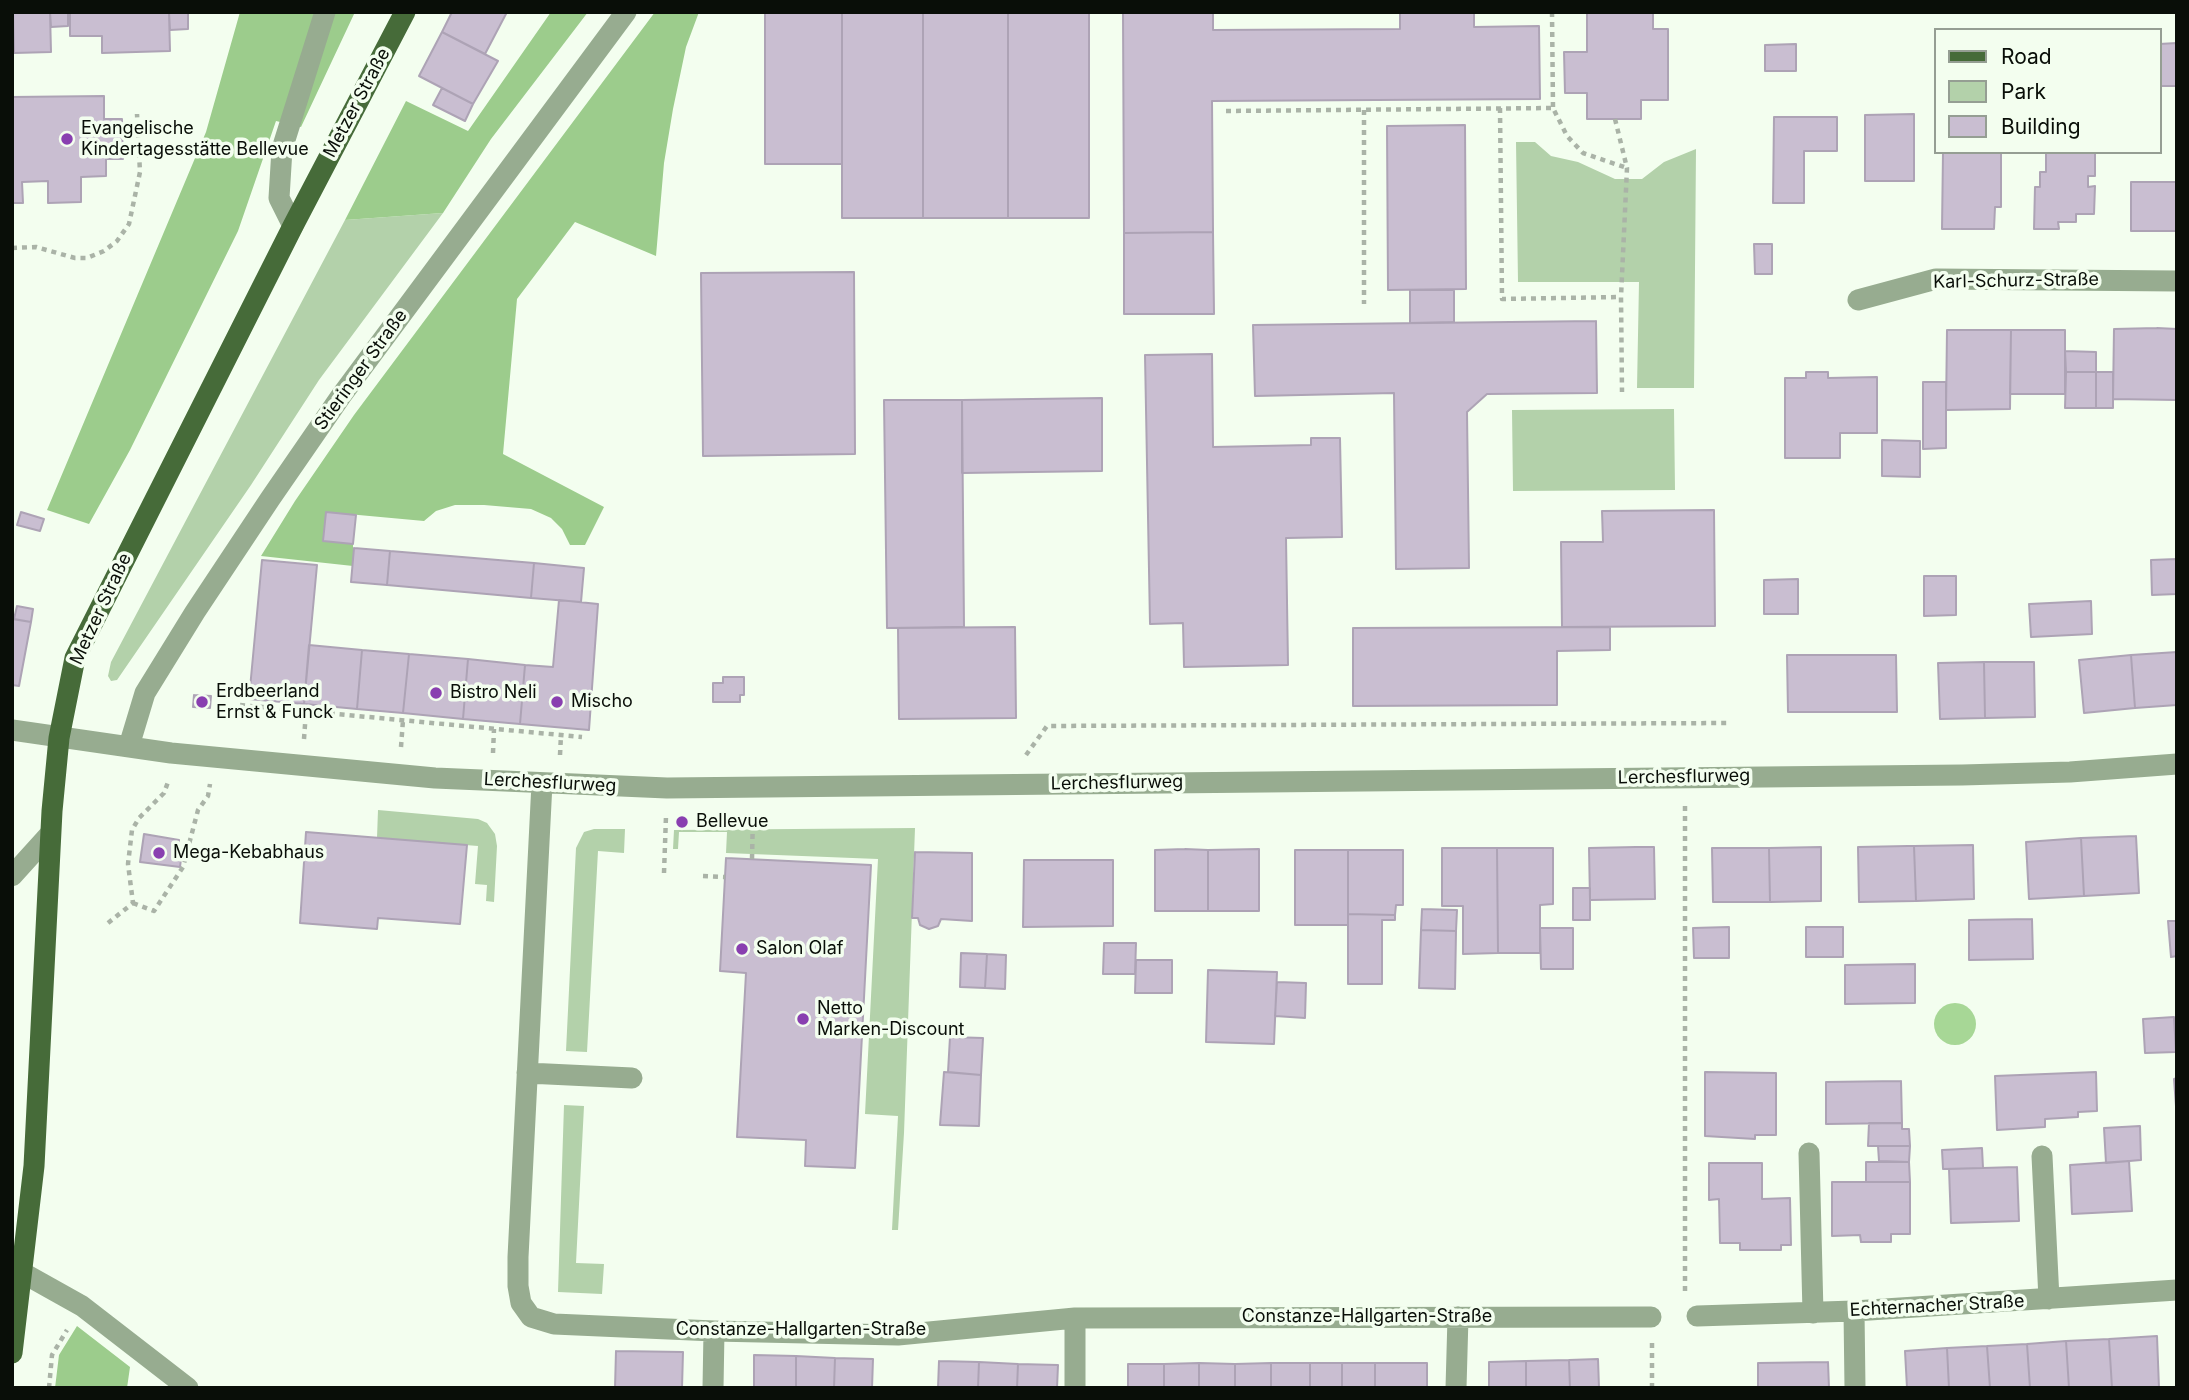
<!DOCTYPE html>
<html>
<head>
<meta charset="utf-8">
<style>
	body { margin:0 }
	#map { position:relative; width:2189px; height:1400px; overflow:hidden; background:#f3feef; font-family:Inter,sans-serif }
	canvas { display:block }
	.frame { position:absolute; inset:0; border:14px solid #090e08; pointer-events:none }
	.legend { position:absolute; left:1934px; top:28px; width:228px; height:126px; box-sizing:border-box; background:#f3feef; border:2px solid #959e93; margin:0; padding:9px 12px; list-style:none; font-size:21px; color:#090e08 }
	.legend li { display:flex; align-items:center; gap:14px; height:35px }
	.legend b { width:35px; border:2px solid #959e93 }
</style>
</head>
<body>
<div id="map">
<canvas width="2189" height="1400"></canvas>
<div class="frame"></div>
<ul class="legend">
<li><b style="height:9px;background:#466b39"></b>Road</li>
<li><b style="height:19px;background:#b3d1aa"></b>Park</li>
<li><b style="height:19px;background:#c9bed1"></b>Building</li>
</ul>
</div>
<script>
const c = document.querySelector('canvas').getContext('2d');
c.lineJoin = 'round';
function fill(path, color) { c.fillStyle = color; c.fill(path, 'evenodd'); }
const toPath = rows => new Path2D(rows.map(r => 'M' + r).join(''));
function stroke(path, color, width, dash) { c.strokeStyle = color; c.lineWidth = width; c.lineCap = dash ? 'butt' : 'round'; c.setLineDash(dash || []); c.stroke(path); }
function write(font, color, halo, rows, align = 'center') {
  c.font = font + ' Inter,sans-serif'; c.lineWidth = 7; c.setLineDash([]); c.textBaseline = 'middle'; c.strokeStyle = halo; c.fillStyle = color; for (const [text, x, y, turn = 0] of rows) {
    c.save(); c.translate(x, y); c.rotate((+turn || 0) * Math.PI / 180); c.textAlign = isNaN(turn) ? turn : align; if (halo) c.strokeText(text, 0, 0); c.fillText(text, 0, 0); c.restore();
  }
}
fill(toPath([
	[1516,142,1535,142,1551,156,1578,162,1615,179,1642,179,1664,162,1696,149,1694,388,1637,388,1639,282,1518,282],
	[443,213,319,380,251,485,117,680,111,681,108,676,111,662,345,220],
	[1674,409,1675,490,1513,491,1512,410],
	[378,810,478,819,487,823,495,834,497,846,494,902,486,901,487,885,475,884,478,846,377,838],
	[915,828,904,1133,898,1230,892,1230,898,1116,865,1114,878,859,726,853,727,832,679,832,678,849,673,849,674,830],
	[594,829,625,829,624,853,598,851,587,1052,566,1051,576,848,584,832],
	[564,1105,584,1106,576,1263,604,1264,602,1294,558,1292]
]), '#b3d1aa');
fill(toPath([
	[240,12,355,12,301,127,276,121,238,231,130,450,89,524,47,510,206,132],
	[551,12,588,12,491,139,443,213,345,220,406,101,468,131],
	[655,12,699,12,686,47,673,109,664,163,656,256,575,222,517,299,503,454,604,507,585,545,570,545,562,529,551,518,531,509,484,505,455,505,436,511,424,521,326,512,323,541,353,544,353,566,261,556,295,501,354,415],
	[77,1326,130,1367,127,1388,55,1388,59,1355]
]), '#9ccc8c');
fill(toPath([
	'1934 1024a21 21 0 1 1 42 0a21 21 0 1 1-42 0Z'
]), '#a7d796');
const building = toPath([
	[12,12,13,12,14,53,12,53,12,12],
	[13,12,50,12,51,52,14,53,13,12],
	[50,12,68,12,68,26,51,27,50,12],
	[70,12,169,12,170,51,102,53,102,36,70,36,70,12],
	[169,12,188,12,188,29,170,30,169,12],
	[452,12,507,12,485,54,442,32,452,12],
	[765,12,842,12,842,164,765,164,765,12],
	[842,12,923,12,923,218,842,218,842,12],
	[923,12,1008,12,1008,218,923,218,923,12],
	[1008,12,1089,12,1089,218,1008,218,1008,12],
	[1123,12,1213,12,1213,30,1400,29,1400,12,1474,12,1474,27,1539,26,1540,99,1212,101,1213,232,1124,233,1123,12],
	[1587,12,1653,12,1653,29,1668,29,1668,100,1641,100,1641,119,1587,119,1587,93,1565,93,1564,52,1587,52,1587,12],
	[442,32,498,61,473,104,419,76,442,32],
	[2177,43,2177,86,2159,86,2159,44,2177,43],
	[1796,44,1796,71,1765,71,1765,45,1796,44],
	[442,88,473,104,465,121,433,105,442,88],
	[104,96,104,119,122,119,123,159,106,159,106,176,81,177,81,202,48,203,48,181,22,182,23,203,12,203,12,97,104,96],
	[1914,114,1914,181,1865,181,1865,115,1914,114],
	[1774,117,1837,117,1837,151,1804,151,1804,203,1773,203,1774,117],
	[1465,125,1466,289,1388,290,1387,126,1465,125],
	[1943,152,2001,152,2001,207,1995,207,1994,229,1942,229,1943,152],
	[2053,152,2095,152,2095,176,2088,176,2088,187,2095,186,2094,214,2076,214,2076,222,2058,222,2059,229,2034,229,2035,187,2040,187,2040,172,2046,172,2046,153,2053,152],
	[2131,182,2177,182,2177,231,2131,231,2131,182],
	[1213,232,1214,314,1124,314,1124,233,1213,232],
	[1754,244,1772,244,1772,274,1755,274,1754,244],
	[854,272,855,454,703,456,701,273,854,272],
	[1410,290,1454,290,1454,322,1410,323,1410,290],
	[1596,321,1597,393,1487,394,1467,412,1469,568,1396,569,1394,393,1255,396,1253,325,1596,321],
	[2157,328,2177,329,2177,400,2113,399,2114,329,2157,328],
	[1947,330,2011,330,2010,409,1946,410,1947,330],
	[2011,330,2065,330,2065,394,2010,394,2011,330],
	[2065,351,2096,352,2096,372,2066,372,2065,351],
	[1212,354,1213,447,1311,445,1311,438,1340,438,1342,537,1286,538,1288,665,1184,667,1183,623,1150,624,1145,355,1212,354],
	[1806,372,1828,372,1828,378,1877,377,1877,433,1840,433,1840,458,1785,458,1785,378,1806,378,1806,372],
	[2066,372,2096,372,2096,408,2065,408,2066,372],
	[2096,372,2113,372,2113,408,2096,408,2096,372],
	[1923,382,1946,382,1946,448,1923,449,1923,382],
	[1102,398,1102,471,962,473,962,400,1102,398],
	[884,400,962,400,964,627,887,628,884,400],
	[1882,440,1920,441,1920,477,1882,476,1882,440],
	[1714,510,1715,626,1562,627,1561,542,1603,542,1602,511,1714,510],
	[21,512,44,519,40,531,17,525,21,512],
	[326,512,356,515,353,544,323,541,326,512],
	[354,548,390,551,387,585,351,582,354,548],
	[390,551,534,563,531,598,387,585,390,551],
	[2177,559,2177,594,2152,595,2151,560,2177,559],
	[262,560,317,565,304,704,249,699,262,560],
	[534,563,584,568,581,602,531,598,534,563],
	[1924,576,1956,576,1956,615,1924,616,1924,576],
	[1798,579,1798,614,1764,614,1764,580,1798,579],
	[559,600,598,604,589,730,520,724,525,665,553,667,559,600],
	[2091,601,2092,634,2031,637,2029,604,2091,601],
	[17,606,33,609,31,622,14,619,17,606],
	[12,619,31,622,19,686,12,685,12,619],
	[1015,627,1016,718,899,719,898,628,1015,627],
	[1610,627,1610,650,1557,651,1557,705,1353,706,1353,628,1610,627],
	[309,645,362,650,357,709,304,704,309,645],
	[362,650,409,654,403,713,357,709,362,650],
	[2177,652,2177,705,2135,708,2131,655,2177,652],
	[409,654,468,659,463,719,403,713,409,654],
	[1787,655,1896,655,1897,712,1788,712,1787,655],
	[2131,655,2135,708,2084,713,2079,660,2131,655],
	[468,659,525,665,520,724,463,719,468,659],
	[1984,662,1985,718,1940,719,1938,663,1984,662],
	[1984,662,2034,662,2035,717,1985,718,1984,662],
	[723,677,744,677,744,695,740,695,740,702,713,702,713,683,723,683,723,677],
	[194,695,211,696,210,708,193,707,194,695],
	[306,832,467,845,460,924,378,918,377,929,300,923,306,832],
	[144,834,179,840,176,858,181,859,180,867,140,862,144,834],
	[2136,836,2139,893,2084,896,2081,838,2136,836],
	[2081,838,2084,896,2029,899,2026,842,2081,838],
	[1973,845,1974,899,1916,901,1914,846,1973,845],
	[1908,846,1914,846,1916,901,1859,902,1858,847,1908,846],
	[1636,847,1654,847,1655,899,1590,900,1589,848,1636,847],
	[1821,847,1821,901,1770,902,1769,848,1821,847],
	[1442,848,1497,848,1498,953,1463,954,1463,906,1442,906,1442,848],
	[1497,848,1553,848,1553,904,1540,905,1540,953,1498,953,1497,848],
	[1712,848,1769,848,1770,902,1713,902,1712,848],
	[1185,849,1208,850,1208,911,1155,911,1155,850,1185,849],
	[1259,849,1259,911,1208,911,1208,850,1259,849],
	[1295,850,1348,850,1348,925,1295,925,1295,850],
	[1348,850,1403,850,1403,905,1396,905,1395,915,1348,914,1348,850],
	[915,852,972,853,972,921,941,919,938,926,929,929,920,925,918,918,912,918,915,852],
	[726,858,871,865,855,1168,805,1166,806,1140,737,1137,746,973,720,971,726,858],
	[1024,860,1113,860,1113,926,1023,927,1024,860],
	[1573,888,1590,888,1590,920,1573,920,1573,888],
	[1422,909,1457,910,1456,931,1421,930,1422,909],
	[1348,914,1395,915,1395,920,1382,920,1382,984,1348,984,1348,914],
	[2032,919,2033,959,1969,960,1969,920,2032,919],
	[2168,921,2177,921,2177,956,2171,957,2168,921],
	[1729,927,1729,958,1694,958,1693,928,1729,927],
	[1806,927,1843,927,1843,957,1806,957,1806,927],
	[1540,928,1573,928,1573,969,1541,969,1540,928],
	[1421,930,1456,931,1455,989,1419,988,1421,930],
	[1104,943,1136,943,1135,974,1103,974,1104,943],
	[961,953,987,954,985,988,960,987,961,953],
	[987,954,1006,955,1005,989,985,988,987,954],
	[1136,960,1172,960,1172,993,1135,993,1136,960],
	[1915,964,1915,1003,1845,1004,1845,965,1915,964],
	[1208,970,1277,972,1274,1044,1206,1042,1208,970],
	[1277,982,1306,983,1305,1018,1275,1016,1277,982],
	[2174,1017,2176,1052,2145,1053,2143,1019,2174,1017],
	[950,1037,983,1038,981,1075,948,1072,950,1037],
	[944,1072,981,1075,979,1126,940,1125,944,1072],
	[1705,1072,1776,1073,1776,1135,1755,1135,1755,1139,1705,1136,1705,1072],
	[2096,1072,2097,1111,2078,1112,2078,1117,2045,1119,2045,1127,1997,1130,1995,1076,2096,1072],
	[2177,1078,2177,1120,2174,1079,2177,1078],
	[1901,1081,1902,1123,1826,1124,1826,1082,1901,1081],
	[1869,1123,1902,1123,1902,1129,1909,1129,1910,1146,1868,1146,1869,1123],
	[2140,1126,2141,1160,2106,1163,2104,1128,2140,1126],
	[1878,1146,1910,1146,1909,1162,1879,1161,1878,1146],
	[1982,1148,1983,1168,1943,1169,1942,1150,1982,1148],
	[2129,1161,2132,1211,2072,1214,2070,1165,2129,1161],
	[1866,1162,1909,1162,1910,1182,1866,1182,1866,1162],
	[1709,1163,1762,1163,1762,1199,1790,1198,1791,1245,1781,1245,1781,1250,1740,1250,1740,1243,1720,1243,1719,1199,1709,1200,1709,1163],
	[2017,1167,2019,1221,1951,1223,1949,1169,2017,1167],
	[1832,1182,1910,1182,1910,1234,1891,1234,1891,1242,1861,1242,1860,1235,1832,1236,1832,1182],
	[2157,1336,2159,1388,2112,1388,2109,1339,2157,1336],
	[2109,1339,2112,1388,2069,1388,2066,1341,2109,1339],
	[2066,1341,2069,1388,2030,1388,2027,1344,2066,1341],
	[2027,1344,2030,1388,1990,1388,1987,1346,2027,1344],
	[1987,1346,1990,1388,1949,1388,1947,1348,1987,1346],
	[1947,1348,1949,1388,1907,1388,1905,1351,1947,1348],
	[616,1351,683,1352,682,1388,615,1388,616,1351],
	[754,1355,796,1356,796,1388,754,1388,754,1355],
	[796,1356,835,1358,834,1388,796,1388,796,1356],
	[835,1358,873,1359,872,1388,834,1388,835,1358],
	[1598,1359,1599,1388,1570,1388,1569,1360,1598,1359],
	[1569,1360,1570,1388,1526,1388,1526,1361,1569,1360],
	[939,1361,979,1362,978,1388,938,1388,939,1361],
	[1526,1361,1526,1388,1489,1388,1489,1362,1526,1361],
	[979,1362,1018,1364,1017,1388,978,1388,979,1362],
	[1828,1362,1829,1388,1758,1388,1758,1363,1828,1362],
	[1199,1363,1235,1364,1235,1388,1199,1388,1199,1363],
	[1199,1363,1199,1388,1164,1388,1164,1364,1199,1363],
	[1271,1363,1271,1388,1235,1388,1235,1364,1271,1363],
	[1271,1363,1310,1363,1310,1388,1271,1388,1271,1363],
	[1310,1363,1342,1363,1342,1388,1310,1388,1310,1363],
	[1342,1363,1375,1363,1375,1388,1342,1388,1342,1363],
	[1375,1363,1427,1363,1427,1388,1375,1388,1375,1363],
	[1018,1364,1058,1365,1057,1388,1017,1388,1018,1364],
	[1128,1364,1164,1364,1164,1388,1128,1388,1128,1364]
]);
fill(building, '#c9bed1');
stroke(building, '#ada3b5', 2);
stroke(toPath([
	[1552,12,1553,108],
	[1500,108,1502,299,1621,297],
	[1364,110,1364,304],
	[1226,111,1553,108,1567,136,1583,153,1627,168],
	[1615,119,1627,168,1621,297,1622,392],
	[12,248,36,247,75,258,87,258,104,251,117,241,129,224,140,172,137,114],
	[240,705,582,737],
	[304,739,306,711],
	[401,747,403,720],
	[493,753,494,729],
	[560,755,561,735],
	[1026,755,1047,726,1730,723],
	[1685,806,1685,1291],
	[752,859,753,814],
	[664,873,666,816],
	[703,876,725,877],
	[133,903,154,911,183,867,198,810,208,796,210,784],
	[108,923,133,903,128,864,132,830,139,818,164,793,168,782],
	[1652,1343,1652,1388],
	[49,1388,52,1355,67,1330]
]), '#aab3a7', 4.5, [5, 5]);
stroke(toPath([
	[293,226,279,198,282,149,325,12],
	[1858,300,1936,279,2177,281],
	[12,730,171,753,435,778,667,788,1962,775,2070,772,2177,764],
	[129,746,145,693,195,612,270,499,341,396,626,12],
	[542,783,518,1257,518,1286,521,1303,531,1317,554,1324,714,1331,898,1335,1075,1318,1651,1317],
	[12,876,50,834],
	[527,1073,632,1078],
	[1809,1153,1813,1313],
	[2042,1156,2049,1299],
	[23,1273,82,1306,188,1388],
	[1854,1311,1855,1388],
	[1697,1316,1854,1311,2177,1290],
	[713,1388,714,1331],
	[1075,1388,1075,1318],
	[1456,1388,1458,1317]
]), '#97ac90', 21);
stroke(toPath([
	[12,1353,34,1166,52,811,59,738,75,658,293,226,405,12]
]), '#466b39', 21);
for (const [x, y, r, color] of [
	[67,139,7,"#893fb0"],
	[436,693,7,"#893fb0"],
	[202,702,7,"#893fb0"],
	[557,702,7,"#893fb0"],
	[682,822,7,"#893fb0"],
	[159,853,7,"#893fb0"],
	[742,949,7,"#893fb0"],
	[803,1019,7,"#893fb0"]
]) { const dot = new Path2D(); dot.arc(x, y, r, 0, 2 * Math.PI); c.fillStyle = color; c.fill(dot); stroke(dot, '#f3feef', 2.5); }
write('18px', '#090e08', '#f3feef', [
	["Metzer Straße",357,103,-62],
	["Karl-Schurz-Straße",2016,281,-1],
	["Stieringer Straße",361,370,-54],
	["Metzer Straße",101,609,-65],
	["Lerchesflurweg",1684,777,-1],
	["Lerchesflurweg",550,783,3],
	["Lerchesflurweg",1117,783,-1],
	["Echternacher Straße",1937,1306,-3],
	["Constanze-Hallgarten-Straße",1367,1317],
	["Constanze-Hallgarten-Straße",801,1330]
]);
write('18px', '#090e08', '#f3feef', [
	["Evangelische",81,129],
	["Kindertagesstätte Bellevue",81,150],
	["Erdbeerland",216,692],
	["Ernst & Funck",216,713],
	["Bistro Neli",450,693],
	["Mischo",571,702],
	["Bellevue",696,822],
	["Mega-Kebabhaus",173,853],
	["Salon Olaf",756,949],
	["Netto",817,1009],
	["Marken-Discount",817,1030]
], 'left');
</script>
</body>
</html>
